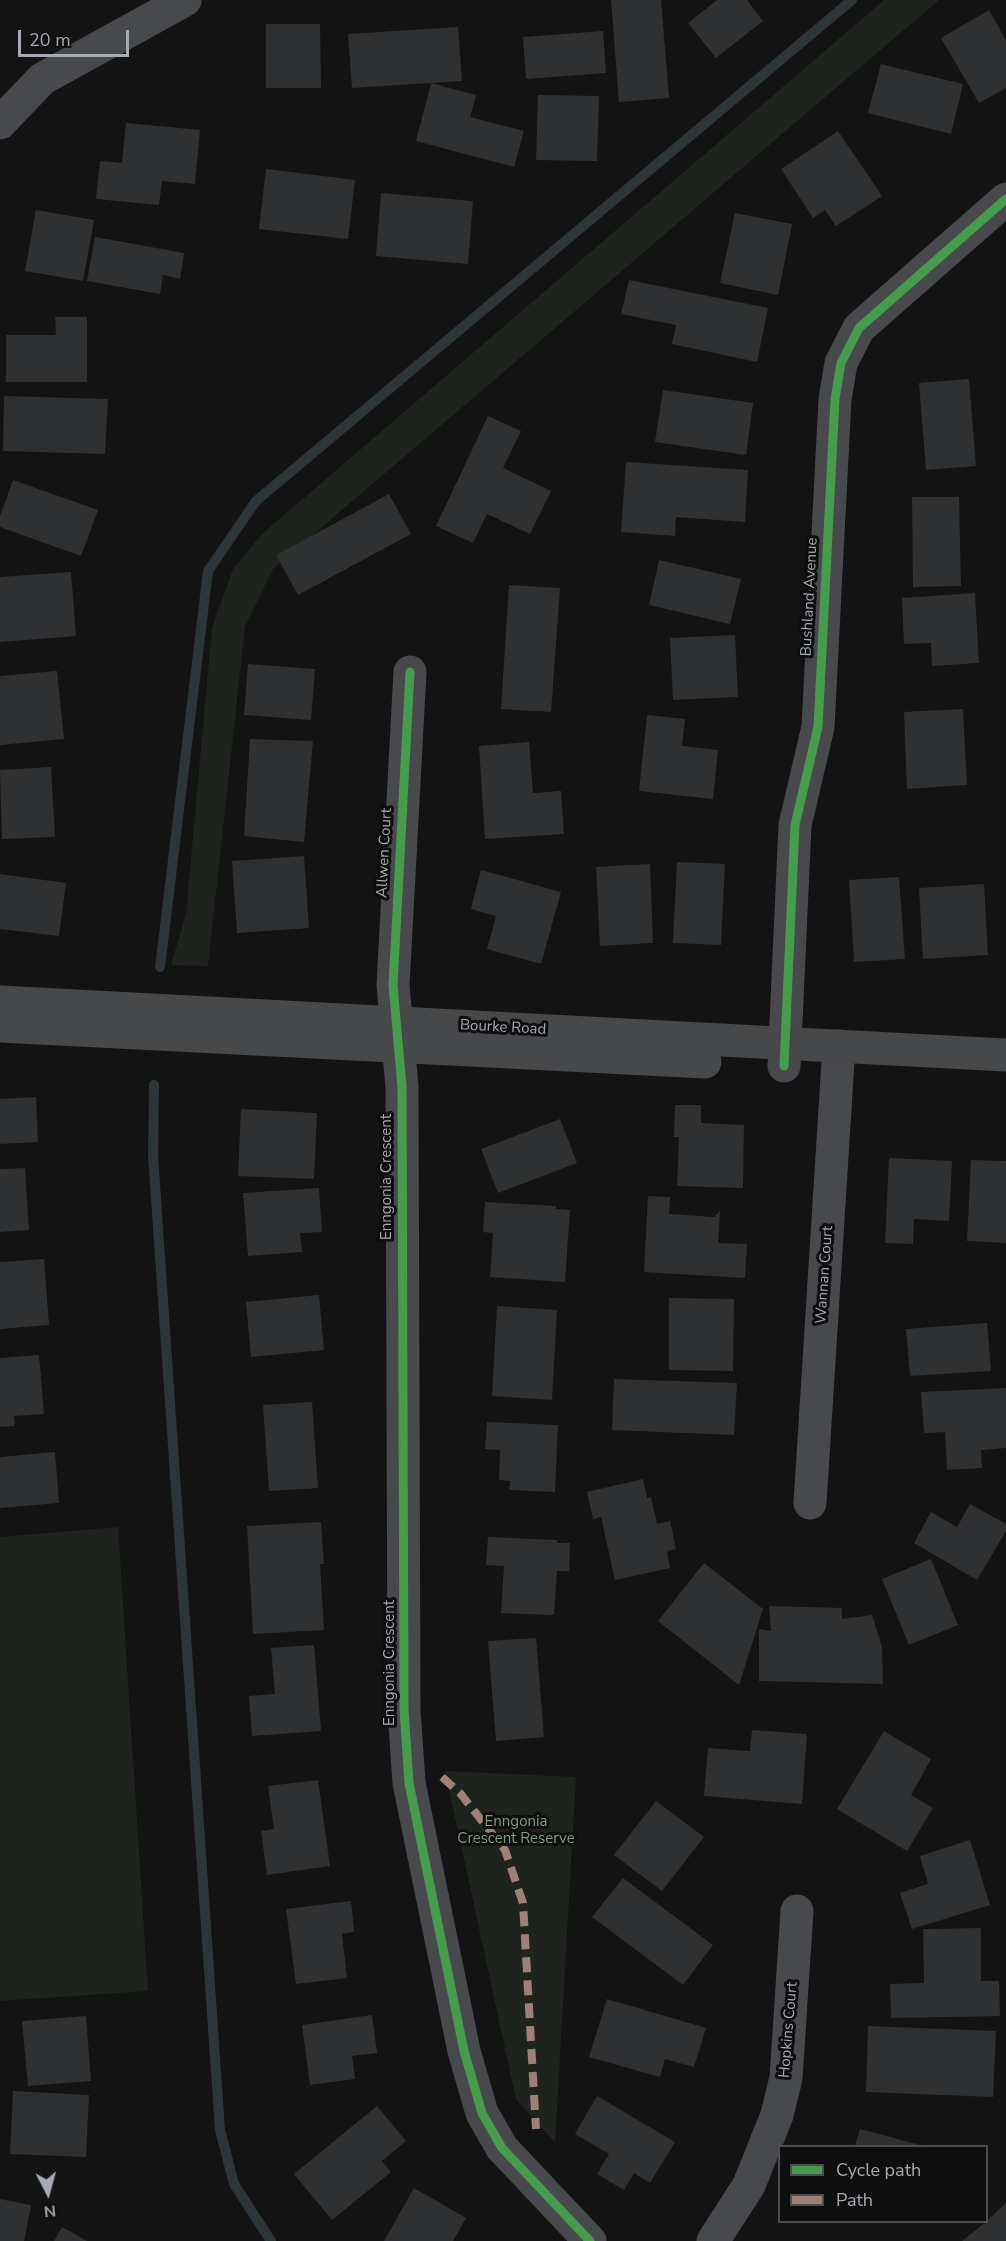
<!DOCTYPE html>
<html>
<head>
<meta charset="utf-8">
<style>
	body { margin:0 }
	#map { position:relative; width:1006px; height:2241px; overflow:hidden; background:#131314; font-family:"Nunito Sans",sans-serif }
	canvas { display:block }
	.legend { position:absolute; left:778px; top:2145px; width:210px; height:78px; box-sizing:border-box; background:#0e0e0f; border:2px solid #4b4d51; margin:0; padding:8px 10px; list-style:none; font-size:18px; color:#a6abb3 }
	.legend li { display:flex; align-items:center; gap:12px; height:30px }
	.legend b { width:30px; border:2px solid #4b4d51 }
	.north { position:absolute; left:18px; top:2163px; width:60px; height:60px; -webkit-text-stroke:4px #0e0e0f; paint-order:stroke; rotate:174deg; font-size:16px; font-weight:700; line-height:24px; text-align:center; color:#a6abb3 }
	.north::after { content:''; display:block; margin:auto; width:21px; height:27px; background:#a6abb3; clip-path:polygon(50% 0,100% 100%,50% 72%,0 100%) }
	.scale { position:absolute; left:18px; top:30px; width:111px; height:27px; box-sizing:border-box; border:3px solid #a6abb3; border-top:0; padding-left:8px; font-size:18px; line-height:21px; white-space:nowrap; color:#a6abb3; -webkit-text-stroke:4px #0e0e0f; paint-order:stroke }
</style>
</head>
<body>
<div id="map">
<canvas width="1006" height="2241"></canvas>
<ul class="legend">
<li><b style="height:8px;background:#469c4c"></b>Cycle path</li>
<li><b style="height:8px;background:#9e8076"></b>Path</li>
</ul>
<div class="north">N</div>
<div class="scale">20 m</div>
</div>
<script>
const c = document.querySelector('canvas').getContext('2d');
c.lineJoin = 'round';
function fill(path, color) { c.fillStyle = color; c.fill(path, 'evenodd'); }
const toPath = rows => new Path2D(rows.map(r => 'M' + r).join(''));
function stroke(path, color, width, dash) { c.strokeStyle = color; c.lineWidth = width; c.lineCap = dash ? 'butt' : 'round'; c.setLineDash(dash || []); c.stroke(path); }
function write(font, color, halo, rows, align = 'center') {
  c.font = font + ' "Nunito Sans",sans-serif'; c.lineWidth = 6; c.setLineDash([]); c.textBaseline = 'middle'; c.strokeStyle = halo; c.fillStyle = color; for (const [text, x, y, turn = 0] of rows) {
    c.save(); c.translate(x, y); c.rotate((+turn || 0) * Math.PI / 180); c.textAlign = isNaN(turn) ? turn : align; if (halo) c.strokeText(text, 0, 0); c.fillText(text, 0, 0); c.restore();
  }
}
fill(toPath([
	[884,0,939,0,273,569,245,626,208,966,171,965,186,914,212,628,233,569,262,534],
	[118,1527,148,1991,0,2001,0,1537],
	[445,1771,576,1777,555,2143,516,2099]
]), '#1e231e');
stroke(toPath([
	[160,967,208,571,256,501,852,0],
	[154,1085,153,1155,220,2130,234,2184,271,2241]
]), '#2d3539', 10);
fill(toPath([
	[611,0,661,0,669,98,619,102],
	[717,0,747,0,763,21,716,58,688,23],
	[989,10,1006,40,1006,88,979,103,941,38],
	[266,24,320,24,321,88,266,88],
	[458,27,462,81,352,88,348,34],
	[603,31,606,73,526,79,523,37],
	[881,64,963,84,951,134,868,113],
	[431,83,476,95,470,117,524,131,514,167,416,141],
	[538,95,599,96,597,161,536,160],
	[126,123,200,130,195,184,162,181,159,205,96,199,100,161,122,163],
	[838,131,882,196,836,226,825,210,813,218,781,169],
	[266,169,355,180,348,239,259,229],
	[381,193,473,201,468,264,376,256],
	[36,210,94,220,83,281,25,271],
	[735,213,792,224,778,295,720,283],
	[95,237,184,253,180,279,163,275,160,294,87,281],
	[629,280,768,308,757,362,672,344,676,325,621,314],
	[55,317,87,317,87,382,6,382,6,335,56,335],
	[969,379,976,466,926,470,919,383],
	[663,390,753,403,746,455,655,442],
	[4,396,108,399,105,454,3,451],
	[488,416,521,431,503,468,551,491,530,534,487,514,473,543,436,526],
	[626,462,748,470,745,522,676,517,675,536,621,532],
	[13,480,98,510,81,556,0,527,0,516],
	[389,494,411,534,298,595,276,555],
	[912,497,959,497,961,586,913,587],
	[659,560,741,579,730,624,649,605],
	[71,572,76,636,0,642,0,577],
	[509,585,560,588,551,712,501,709],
	[975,593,979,663,932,666,931,643,904,644,902,598],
	[735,635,738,697,673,700,670,638],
	[248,664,315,669,311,720,244,715],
	[57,671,64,739,0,745,0,676],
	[963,709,967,785,907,789,904,712],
	[647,715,685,719,682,746,718,750,713,799,639,791],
	[250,739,313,741,304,842,244,836],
	[529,742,533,793,561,791,564,834,485,839,479,746],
	[51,767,55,837,2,839,0,770],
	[304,856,309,928,237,933,232,861],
	[677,862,725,864,721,945,673,943],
	[650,864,653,943,600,946,596,867],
	[481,870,561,892,541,964,487,949,496,916,471,909],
	[0,874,66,883,59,936,0,929],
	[899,877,905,959,854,962,849,880],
	[984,884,988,955,923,959,919,888],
	[36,1097,38,1142,0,1144,0,1099],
	[675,1105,701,1105,701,1123,744,1125,743,1188,677,1186,679,1137,674,1137],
	[241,1109,317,1113,314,1179,238,1176],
	[560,1119,577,1163,498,1193,481,1149],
	[889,1158,952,1161,949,1221,914,1219,913,1244,885,1243],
	[971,1160,1006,1161,1006,1243,967,1241],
	[25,1168,29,1230,0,1232,0,1169],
	[319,1188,322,1232,300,1233,302,1252,248,1256,243,1193],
	[648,1196,670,1197,669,1214,714,1217,720,1211,718,1243,747,1244,745,1278,644,1272],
	[485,1202,556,1206,556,1209,570,1210,565,1282,490,1277,493,1233,483,1232],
	[44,1259,49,1325,0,1329,0,1262],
	[319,1295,324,1350,251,1357,246,1302],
	[669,1298,734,1299,733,1371,669,1370],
	[497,1306,557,1310,552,1400,492,1396],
	[987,1323,991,1371,910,1376,906,1329],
	[39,1355,44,1414,14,1416,15,1426,0,1427,0,1358],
	[614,1379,737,1383,734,1435,612,1430],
	[1006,1388,1006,1448,981,1450,982,1468,947,1470,945,1432,924,1433,921,1392],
	[312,1402,318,1488,269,1491,263,1405],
	[487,1422,558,1425,555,1492,509,1490,510,1481,499,1480,500,1450,485,1449],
	[55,1452,59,1503,0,1508,0,1457],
	[643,1479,647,1498,651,1497,657,1524,670,1521,676,1549,667,1551,670,1568,615,1580,601,1517,593,1519,587,1492],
	[970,1504,1006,1524,1006,1531,977,1580,914,1543,931,1512,957,1527],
	[321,1522,324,1564,320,1564,324,1630,253,1634,247,1526],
	[488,1537,557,1540,557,1543,570,1543,569,1571,557,1571,554,1615,501,1613,504,1566,486,1565],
	[931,1559,958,1625,909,1645,882,1579],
	[704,1563,763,1609,739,1685,658,1621],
	[769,1606,842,1608,842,1619,872,1615,882,1647,883,1684,759,1681,759,1629,771,1631],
	[536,1638,544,1737,496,1741,488,1641],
	[314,1645,321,1731,252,1736,249,1696,275,1694,271,1648],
	[752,1730,807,1734,802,1804,704,1796,708,1748,750,1751],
	[884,1731,931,1759,911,1795,933,1808,907,1851,837,1809],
	[318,1780,330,1866,267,1875,261,1831,274,1829,268,1786],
	[656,1801,704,1837,662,1891,614,1855],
	[970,1840,990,1905,912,1929,900,1893,928,1884,920,1856],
	[623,1878,713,1945,683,1985,592,1917],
	[351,1901,354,1932,342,1934,347,1978,296,1984,286,1909],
	[981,1928,981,1981,999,1981,1000,2016,891,2018,890,1984,924,1983,923,1929],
	[607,1999,706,2028,694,2067,665,2059,660,2077,589,2057],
	[372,2015,377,2053,352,2056,355,2079,310,2085,302,2025],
	[86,2016,91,2081,28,2086,22,2021],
	[868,2026,996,2031,993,2097,866,2092],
	[13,2091,89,2095,86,2157,10,2154],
	[597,2096,675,2142,650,2183,634,2173,624,2190,597,2174,609,2154,575,2134],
	[377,2106,406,2141,382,2161,391,2172,332,2220,294,2174],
	[860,2129,924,2146,855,2146],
	[414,2188,466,2218,453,2241,384,2241],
	[0,2199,31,2205,24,2241,0,2241],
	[1006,2203,1006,2241,962,2241,986,2222],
	[62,2227,87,2241,54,2241]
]), '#2f3031');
stroke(toPath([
	[0,123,42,79,185,0],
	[410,672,393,985,402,1087,404,1709,409,1783,464,2051,482,2113,502,2148,590,2241],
	[784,1066,795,825,818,727,835,399,841,363,859,328,1006,199],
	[810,1503,839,1046],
	[713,2241,749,2185,777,2115,786,2078,797,1911]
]), '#48494c', 33);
stroke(toPath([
	[0,1002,1006,1055],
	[0,1026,705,1062]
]), '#47484a', 33);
stroke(toPath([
	[442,1777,460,1793,505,1850,523,1903,536,2129]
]), '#9e8076', 8, [15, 8]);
stroke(toPath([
	[410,672,393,985,402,1087,404,1709,409,1783,464,2051,482,2113,502,2148,590,2241],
	[784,1066,795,825,818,727,835,399,841,363,859,328,1006,199]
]), '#469c4c', 9);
write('15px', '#a6abb3', '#0e0e0f', [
	["Bushland Avenue",810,597,-87],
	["Allwen Court",385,853,-87],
	["Bourke Road",503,1028,3],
	["Enngonia Crescent",387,1177,-90],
	["Wannan Court",825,1275,-86],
	["Enngonia Crescent",390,1663,-90],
	["Hopkins Court",789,2030,-85]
]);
write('15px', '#809c7f', '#0e0e0f', [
	["Enngonia",516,1822],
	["Crescent Reserve",516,1839]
]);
</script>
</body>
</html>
